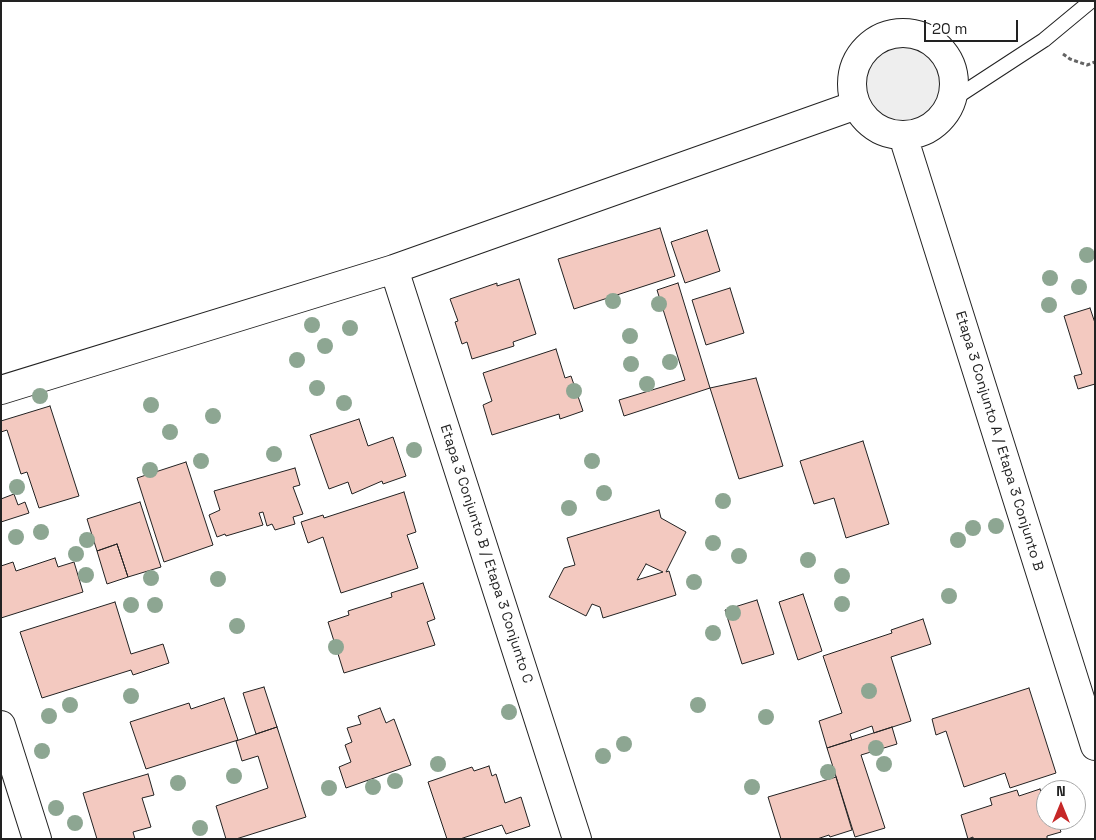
<!DOCTYPE html>
<html>
<head>
<meta charset="utf-8">
<style>
	body { margin:0 }
	#map { position:relative; width:1096px; height:840px; overflow:hidden; background:#fff; font-family:"Space Grotesk",sans-serif }
	canvas { display:block }
	.frame { position:absolute; inset:0; border:2px solid #222; pointer-events:none }
	.north { position:absolute; left:1036px; top:780px; width:50px; height:50px; box-sizing:border-box; background:#fff; border:1px solid #a7a7a7; border-radius:50%; rotate:0deg; font-size:14px; font-weight:700; line-height:20px; text-align:center; color:#222 }
	.north::after { content:''; display:block; margin:auto; width:18px; height:22px; background:#c62828; clip-path:polygon(50% 0,100% 100%,50% 72%,0 100%) }
	.scale { position:absolute; left:924px; top:20px; width:94px; height:22px; box-sizing:border-box; border:2px solid #222; border-top:0; padding-left:6px; font-size:15px; line-height:18px; white-space:nowrap; color:#222; -webkit-text-stroke:4px #fff; paint-order:stroke }
</style>
</head>
<body>
<div id="map">
<canvas width="1096" height="840"></canvas>
<div class="frame"></div>
<div class="north">N</div>
<div class="scale">20 m</div>
</div>
<script>
const c = document.querySelector('canvas').getContext('2d');
c.lineJoin = 'round';
function fill(path, color) { c.fillStyle = color; c.fill(path, 'evenodd'); }
const toPath = rows => new Path2D(rows.map(r => 'M' + r).join(''));
function stroke(path, color, width, dash) { c.strokeStyle = color; c.lineWidth = width; c.lineCap = dash ? 'butt' : 'round'; c.setLineDash(dash || []); c.stroke(path); }
function write(font, color, halo, rows, align = 'center') {
  c.font = font + ' "Space Grotesk",sans-serif'; c.lineWidth = 4; c.setLineDash([]); c.textBaseline = 'middle'; c.strokeStyle = halo; c.fillStyle = color; for (const [text, x, y, turn = 0] of rows) {
    c.save(); c.translate(x, y); c.rotate((+turn || 0) * Math.PI / 180); c.textAlign = isNaN(turn) ? turn : align; if (halo) c.strokeText(text, 0, 0); c.fillText(text, 0, 0); c.restore();
  }
}
const green = toPath([
	'862 84a41 41 0 1 1 82 0a41 41 0 1 1-82 0Z'
]);
fill(green, '#eee');
stroke(green, '#6f6f6f', 1);
const building = toPath([
	[660,228,675,276,574,309,558,259,660,228],
	[707,230,720,271,685,283,671,242,707,230],
	[519,279,536,334,513,342,514,346,472,359,467,342,462,344,455,322,458,321,450,299,497,283,497,286,519,279],
	[678,283,710,388,624,416,619,400,685,380,657,290,678,283],
	[730,288,744,333,706,345,692,300,730,288],
	[1090,308,1095,323,1095,384,1078,389,1074,376,1082,374,1064,316,1090,308],
	[556,349,565,378,571,376,583,411,560,419,559,414,492,435,483,405,492,401,483,373,556,349],
	[756,378,783,466,739,479,710,388,756,378],
	[50,406,79,496,39,508,27,472,21,474,7,430,1,432,1,421,50,406],
	[359,419,368,446,393,437,406,476,383,484,382,481,352,494,348,482,329,489,310,435,359,419],
	[863,441,889,524,846,538,834,498,814,504,800,461,863,441],
	[186,462,213,545,164,562,137,478,186,462],
	[295,468,300,485,293,487,303,514,293,517,295,524,275,530,272,524,267,526,263,512,259,513,263,525,226,536,225,534,217,537,209,515,220,510,214,491,295,468],
	[404,492,416,532,407,535,418,568,341,593,323,537,308,543,301,522,323,515,324,518,404,492],
	[14,494,18,505,25,502,29,513,1,522,1,499,14,494],
	[140,502,161,567,128,577,117,544,97,551,87,519,140,502],
	[659,510,661,518,686,532,666,572,669,571,676,595,603,618,600,607,592,604,586,616,549,597,564,568,575,565,567,538,659,510],
	[646,564,663,572,637,580,646,564],
	[117,544,128,577,107,584,97,551,117,544],
	[55,558,58,567,74,562,83,592,1,618,1,566,13,562,16,571,55,558],
	[423,583,435,619,427,622,435,645,344,673,328,622,349,615,348,611,392,597,391,593,423,583],
	[803,594,822,651,798,660,779,602,803,594],
	[757,600,774,654,742,664,725,610,757,600],
	[115,602,131,654,163,644,169,663,133,675,131,670,42,698,20,632,115,602],
	[923,619,931,644,891,657,911,721,874,733,872,726,850,734,852,740,827,748,819,721,842,713,823,656,892,633,891,630,923,619],
	[264,687,277,727,256,734,243,693,264,687],
	[1029,688,1056,773,1010,788,1005,773,964,787,946,731,936,735,932,719,1029,688],
	[224,698,238,740,146,769,130,722,189,703,191,709,224,698],
	[380,708,386,723,394,719,411,765,346,788,339,767,351,762,345,745,352,742,347,728,361,724,358,716,380,708],
	[277,727,306,817,236,839,226,839,216,806,268,788,258,756,242,761,236,741,277,727],
	[892,727,897,744,861,755,885,828,855,837,827,748,892,727],
	[489,766,492,776,496,774,505,803,521,797,530,826,506,834,502,825,460,839,447,839,428,782,472,767,474,771,489,766],
	[148,774,154,795,142,798,151,827,133,832,135,839,97,839,83,793,148,774],
	[836,777,852,830,830,837,829,835,817,839,781,839,768,797,836,777],
	[1040,789,1046,806,1046,820,1057,820,1061,832,1047,836,1047,839,973,839,973,837,968,839,961,815,992,805,990,798,1017,790,1019,796,1040,789]
]);
fill(building, '#f3c9c0');
stroke(building, '#222', 1);
const lane = toPath([
	[952,100,1044,40,1091,1]
]);
const street = toPath([
	[394,269,577,839],
	[1,390,394,269,856,105],
	[1,725,37,839]
]);
const secondary = toPath([
	'852 84a51 51 0 1 1 102 0a51 51 0 1 1-102 0Z',
	[903,136,1095,746]
]);
stroke(lane, '#222', 16);
stroke(street, '#222', 30);
stroke(secondary, '#222', 30);
stroke(toPath([
	[1063,54,1070,59,1087,65,1095,62]
]), '#646464', 3, [4, 2.5]);
stroke(lane, '#fff', 14);
stroke(street, '#fff', 28);
stroke(secondary, '#fff', 28);
c.fillStyle = '#8da692';
for (const [x, y] of [
	[1087,255],
	[1050,278],
	[1079,287],
	[613,301],
	[659,304],
	[1049,305],
	[312,325],
	[350,328],
	[630,336],
	[325,346],
	[297,360],
	[670,362],
	[631,364],
	[647,384],
	[317,388],
	[574,391],
	[40,396],
	[344,403],
	[151,405],
	[213,416],
	[170,432],
	[414,450],
	[274,454],
	[201,461],
	[592,461],
	[150,470],
	[17,487],
	[604,493],
	[723,501],
	[569,508],
	[996,526],
	[973,528],
	[41,532],
	[16,537],
	[87,540],
	[958,540],
	[713,543],
	[76,554],
	[739,556],
	[808,560],
	[86,575],
	[842,576],
	[151,578],
	[218,579],
	[694,582],
	[949,596],
	[842,604],
	[131,605],
	[155,605],
	[733,613],
	[237,626],
	[713,633],
	[336,647],
	[869,691],
	[131,696],
	[70,705],
	[698,705],
	[509,712],
	[49,716],
	[766,717],
	[624,744],
	[876,748],
	[42,751],
	[603,756],
	[438,764],
	[884,764],
	[828,772],
	[234,776],
	[395,781],
	[178,783],
	[373,787],
	[752,787],
	[329,788],
	[56,808],
	[75,823],
	[200,828]
]) { c.beginPath(); c.arc(x, y, 8, 0, 2 * Math.PI); c.fill(); }
write('14px', '#222', '#fff', [
	["Etapa 3 Conjunto A / Etapa 3 Conjunto B",999,441,73],
	["Etapa 3 Conjunto B / Etapa 3 Conjunto C",486,554,72]
]);
</script>
</body>
</html>
